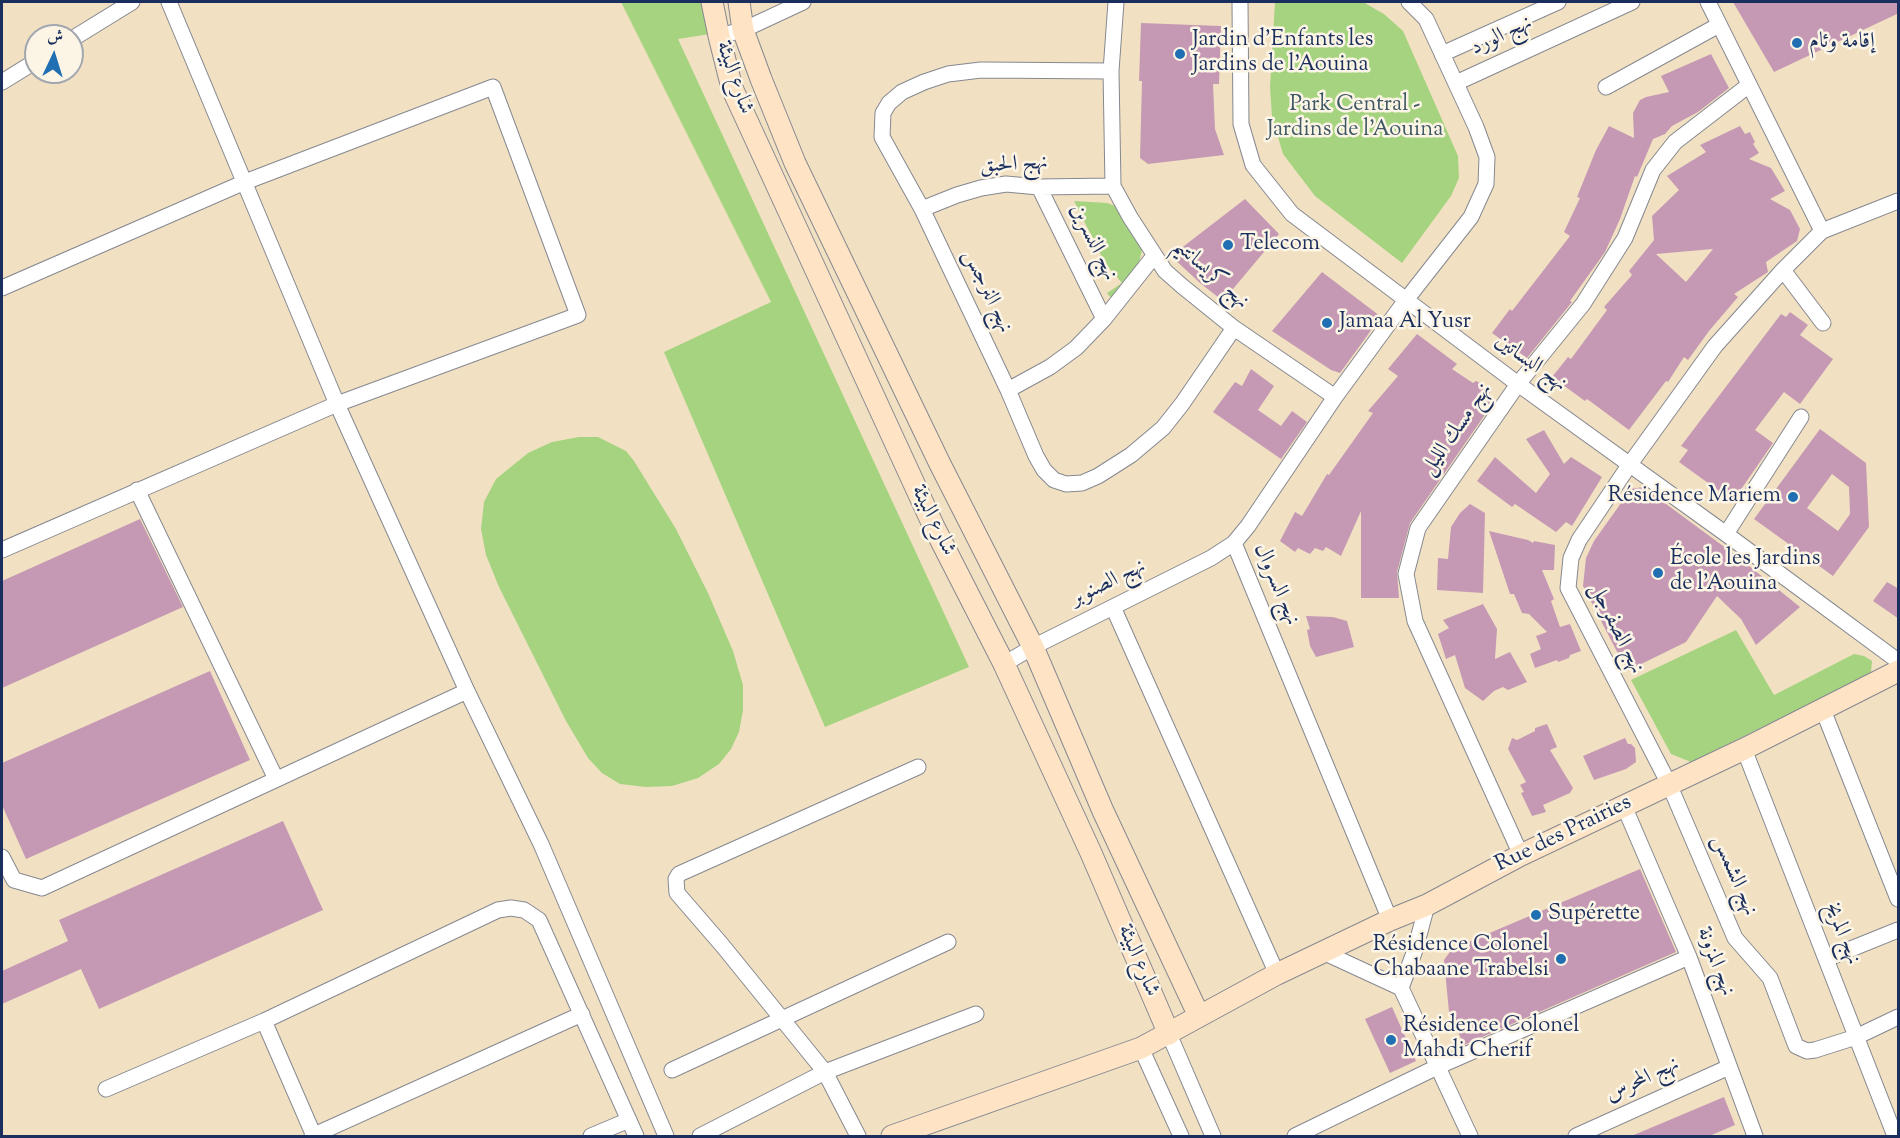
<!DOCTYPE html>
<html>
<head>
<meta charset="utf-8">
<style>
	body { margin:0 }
	#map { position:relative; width:1900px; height:1138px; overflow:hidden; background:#f1e1c2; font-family:"Sorts Mill Goudy",Amiri,serif }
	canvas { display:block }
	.frame { position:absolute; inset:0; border:3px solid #1b2f5e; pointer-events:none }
	.north { position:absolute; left:24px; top:24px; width:60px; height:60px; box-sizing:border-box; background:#fcf5e5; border:2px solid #a2a6af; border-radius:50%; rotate:4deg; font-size:16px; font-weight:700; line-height:24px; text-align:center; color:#1b2f5e }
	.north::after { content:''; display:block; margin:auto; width:21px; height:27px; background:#1f6fb2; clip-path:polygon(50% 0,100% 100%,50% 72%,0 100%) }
</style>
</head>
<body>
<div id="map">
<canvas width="1900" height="1138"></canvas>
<div class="frame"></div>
<div class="north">ش</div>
</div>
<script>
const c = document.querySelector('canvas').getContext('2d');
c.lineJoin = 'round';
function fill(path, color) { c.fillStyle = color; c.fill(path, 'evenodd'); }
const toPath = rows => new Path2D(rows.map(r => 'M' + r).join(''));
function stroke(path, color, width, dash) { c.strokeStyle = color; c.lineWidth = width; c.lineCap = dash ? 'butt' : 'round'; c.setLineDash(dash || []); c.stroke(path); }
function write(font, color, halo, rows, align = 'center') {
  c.font = font + ' "Sorts Mill Goudy",Amiri,serif'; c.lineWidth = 5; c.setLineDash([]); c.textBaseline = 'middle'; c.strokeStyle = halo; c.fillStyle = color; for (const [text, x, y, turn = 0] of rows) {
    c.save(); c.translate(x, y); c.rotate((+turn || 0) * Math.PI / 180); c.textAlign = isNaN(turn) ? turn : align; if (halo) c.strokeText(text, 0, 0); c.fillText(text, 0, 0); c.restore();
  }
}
fill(toPath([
	[621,2,705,2,710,34,678,39,969,667,825,727,664,352,771,302],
	[1275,2,1363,2,1384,14,1403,31,1458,156,1459,178,1451,196,1402,263,1315,196,1283,154,1272,117,1270,87],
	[1074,201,1107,203,1118,207,1142,250,1139,263,1122,290,1111,298,1107,293,1122,283,1105,263],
	[579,437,598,437,626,451,634,461,676,529,708,593,733,651,743,685,743,710,739,732,731,749,719,764,698,778,672,786,646,787,620,784,602,773,588,758,566,721,499,587,486,555,481,529,484,502,496,479,528,453,552,442],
	[1736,630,1774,695,1854,654,1864,656,1872,661,1871,672,1859,680,1691,762,1671,754,1631,680]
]), '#a6d380');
fill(toPath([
	[1733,2,1899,2,1899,13,1774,72],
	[1141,23,1221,26,1219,84,1213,84,1215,129,1224,155,1148,164,1140,158,1142,81,1139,81],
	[1711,54,1729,88,1698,112,1672,126,1665,134,1653,139,1637,177,1635,176,1620,219,1605,252,1570,301,1572,302,1527,358,1492,333,1510,309,1512,311,1570,236,1564,232,1580,198,1577,197,1596,150,1609,126,1634,138,1633,113,1640,100,1646,97,1669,92,1661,76],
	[1740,126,1745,134,1750,132,1755,142,1753,144,1759,153,1749,159,1771,168,1785,191,1770,199,1790,210,1800,229,1797,241,1766,262,1768,272,1734,294,1738,297,1709,331,1688,360,1684,357,1668,382,1666,381,1629,430,1587,399,1585,401,1552,377,1568,357,1571,359,1607,310,1604,307,1632,275,1629,271,1654,240,1652,216,1679,190,1667,176,1706,152,1700,145],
	[1713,249,1686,282,1656,254],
	[1245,199,1279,234,1223,301,1200,283,1171,256],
	[1322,272,1380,316,1367,336,1340,373,1331,370,1272,331],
	[1790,312,1808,325,1800,335,1833,359,1800,404,1784,392,1755,430,1773,443,1733,501,1679,462,1688,450,1681,446,1781,314,1786,317],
	[1417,334,1457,364,1452,369,1473,383,1476,381,1492,389,1487,397,1493,403,1410,523,1397,572,1399,598,1361,598,1361,511,1341,556,1326,547,1323,551,1315,548,1310,554,1298,548,1295,552,1280,541,1295,512,1302,516,1327,474,1329,475,1373,413,1368,411,1398,376,1388,369],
	[1251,369,1274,386,1258,410,1281,426,1292,411,1307,422,1281,459,1213,412,1235,382,1242,386],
	[1820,429,1866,463,1869,527,1833,576,1754,519],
	[1832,474,1849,487,1850,514,1838,531,1807,508],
	[1544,430,1564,464,1571,457,1602,477,1572,526,1566,522,1556,532,1515,504,1512,507,1477,481,1495,457,1536,493,1550,474,1526,439],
	[1643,487,1738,557,1800,607,1756,645,1741,619,1717,596,1686,642,1627,671,1583,586,1586,558,1594,541,1631,489],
	[1470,504,1485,513,1483,593,1437,590,1438,558,1448,559,1451,527,1460,513],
	[140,519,183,607,2,688,2,581],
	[1489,531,1528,540,1533,543,1534,541,1555,545,1554,570,1542,570,1554,599,1551,601,1560,627,1570,624,1581,651,1570,655,1569,658,1558,662,1557,660,1535,668,1530,654,1541,649,1536,636,1547,632,1529,614,1522,613,1514,594,1510,594],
	[1887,582,1899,589,1899,619,1873,601],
	[1483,604,1497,629,1495,659,1510,652,1527,682,1508,690,1503,687,1494,691,1483,701,1465,688,1455,655,1446,659,1438,634,1449,628,1443,620],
	[1306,616,1333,617,1347,621,1354,647,1316,657,1310,646,1307,630,1310,629],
	[210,671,250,760,26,859,2,805,2,763],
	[1547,724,1557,747,1550,750,1573,788,1570,793,1543,805,1546,812,1532,816,1521,793,1524,792,1520,785,1526,782,1508,749,1512,738,1517,740,1535,731,1535,728],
	[1625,738,1628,744,1631,744,1635,748,1636,762,1626,769,1594,780,1583,756],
	[283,821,323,910,99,1009,81,969,2,1004,2,971,68,941,59,920],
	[1640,869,1676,952,1464,1045,1449,1012,1444,960,1452,949],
	[1392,1007,1416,1061,1390,1073,1365,1019],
	[1724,1097,1735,1125,1707,1137,1629,1137]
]), '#c599b4');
const street = toPath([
	[169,2,337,404,467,691,541,844,666,1136],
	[1116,2,1111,71,1113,186,1130,217,1165,271,1182,286,1234,328,1335,397],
	[1240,2,1241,124,1253,165,1292,214,1518,384,1726,534,1898,661],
	[1708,2,1822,231],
	[719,36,743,30,803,2],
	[72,39,132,2],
	[1442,54,1558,2],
	[1111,71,981,70,948,74,924,82,902,92,889,103,883,113,882,137,922,209,1008,390,1036,456,1044,470,1054,480,1066,484,1082,483,1098,476,1131,455,1163,428,1182,404,1234,328],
	[2,82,36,61],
	[1456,83,1632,2],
	[1606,87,1719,25],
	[1039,187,1104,319],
	[1898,201,1822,231,1783,270,1715,346,1630,464,1579,540,1571,558,1568,588,1669,784,1735,938,1770,978,1796,1046,1807,1051,1815,1050,1856,1037,1898,1017],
	[922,209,957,195,981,188,1006,184,1039,187,1113,186],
	[1783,270,1823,323],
	[2,288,245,182,493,87,578,315,337,404,2,550],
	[1008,390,1050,367,1076,348,1104,319,1154,256],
	[137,490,276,779],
	[1726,534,1801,417],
	[1113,607,1277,974],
	[1004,664,1033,647,1211,558,1234,543],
	[1823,710,1898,899],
	[1744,749,1895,1136],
	[1624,806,1689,957,1755,1136],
	[1521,855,1415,621,1406,574,1418,528,1518,384,1583,304,1625,238,1653,170,1675,142,1749,85],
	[2,857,14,880,42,888,467,691],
	[1390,920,1234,543,1248,526,1335,397,1406,300,1471,217,1486,184,1487,157,1476,127,1426,19,1409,2],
	[1323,952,1401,988,1470,1136],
	[1826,959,1898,930],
	[1401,988,1415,950,1427,905],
	[264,1021,314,1136],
	[1169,1034,1213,1136],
	[1141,1048,1181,1136],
	[672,1070,948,942],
	[106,1089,264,1021,498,910,511,908,524,910,539,920,636,1136],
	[312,1136,582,1014],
	[591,1136,629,1120],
	[700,1136,825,1072,976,1014],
	[858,1136,825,1072,722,945,677,893,676,879,679,874,918,767],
	[1295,1136,1437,1067,1689,957],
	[1576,1136,1729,1067]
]);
const secondary = toPath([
	[712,2,719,36,732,88,934,527,1004,664,1091,853,1169,1034],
	[739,2,743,30,761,79,795,163,940,464,1033,647,1103,811,1199,1016],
	[892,1136,1141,1048,1277,974,1390,920,1427,905,1521,855,1744,749,1898,671]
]);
stroke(street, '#868890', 17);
stroke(secondary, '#868890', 23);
stroke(street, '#fff', 15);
stroke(secondary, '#fee4c5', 21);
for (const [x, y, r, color] of [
	[1797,43,6,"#1f6fb2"],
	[1180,54,6,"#1f6fb2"],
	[1228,245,6,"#1f6fb2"],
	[1327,323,6,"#1f6fb2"],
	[1793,497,6,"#1f6fb2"],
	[1658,573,6,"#1f6fb2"],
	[1536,915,6,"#1f6fb2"],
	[1561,959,6,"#1f6fb2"],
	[1391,1040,6,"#1f6fb2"]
]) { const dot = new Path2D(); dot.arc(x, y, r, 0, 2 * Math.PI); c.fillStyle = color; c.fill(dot); stroke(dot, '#fcf5e5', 2); }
write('22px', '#1b2f5e', '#fcf5e5', [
	["نهج الورد",1502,37,-25],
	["شارع البيئة",733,78,71],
	["نهج الحبق",1014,166,-3],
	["نهج النسرين",1092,243,64],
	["نهج كريسانتيم",1210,275,42],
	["نهج النرجس",986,292,65],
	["نهج البساتين",1530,364,36],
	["نهج مسك الليل",1458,430,-55],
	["شارع البيئة",932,521,64],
	["نهج الصنوبر",1109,584,-26],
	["نهج السروال",1275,585,67],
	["نهج الصفرجل",1615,629,64],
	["Rue des Prairies",1564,835,-26],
	["نهج الشمس",1733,876,67],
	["نهج المريخ",1841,934,69],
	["شارع البيئة",1137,961,67],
	["نهج المزونة",1714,962,69],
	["نهج المحرس",1643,1081,-25]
]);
write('22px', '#1b2f5e', '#fcf5e5', [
	["Jardin d'Enfants les",1192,41],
	["Jardins de l'Aouina",1192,66],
	["إقامة وئام",1809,43],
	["Telecom",1240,245],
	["Jamaa Al Yusr",1339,323],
	["Résidence Mariem",1781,497,"right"],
	["École les Jardins",1670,560],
	["de l'Aouina",1670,585],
	["Supérette",1548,915],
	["Résidence Colonel",1549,946,"right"],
	["Chabaane Trabelsi",1549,971,"right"],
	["Résidence Colonel",1403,1027],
	["Mahdi Cherif",1403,1052]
], 'left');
write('22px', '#3e5866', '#fcf5e5', [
	["Park Central -",1355,106],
	["Jardins de l'Aouina",1355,131]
]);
</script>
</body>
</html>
